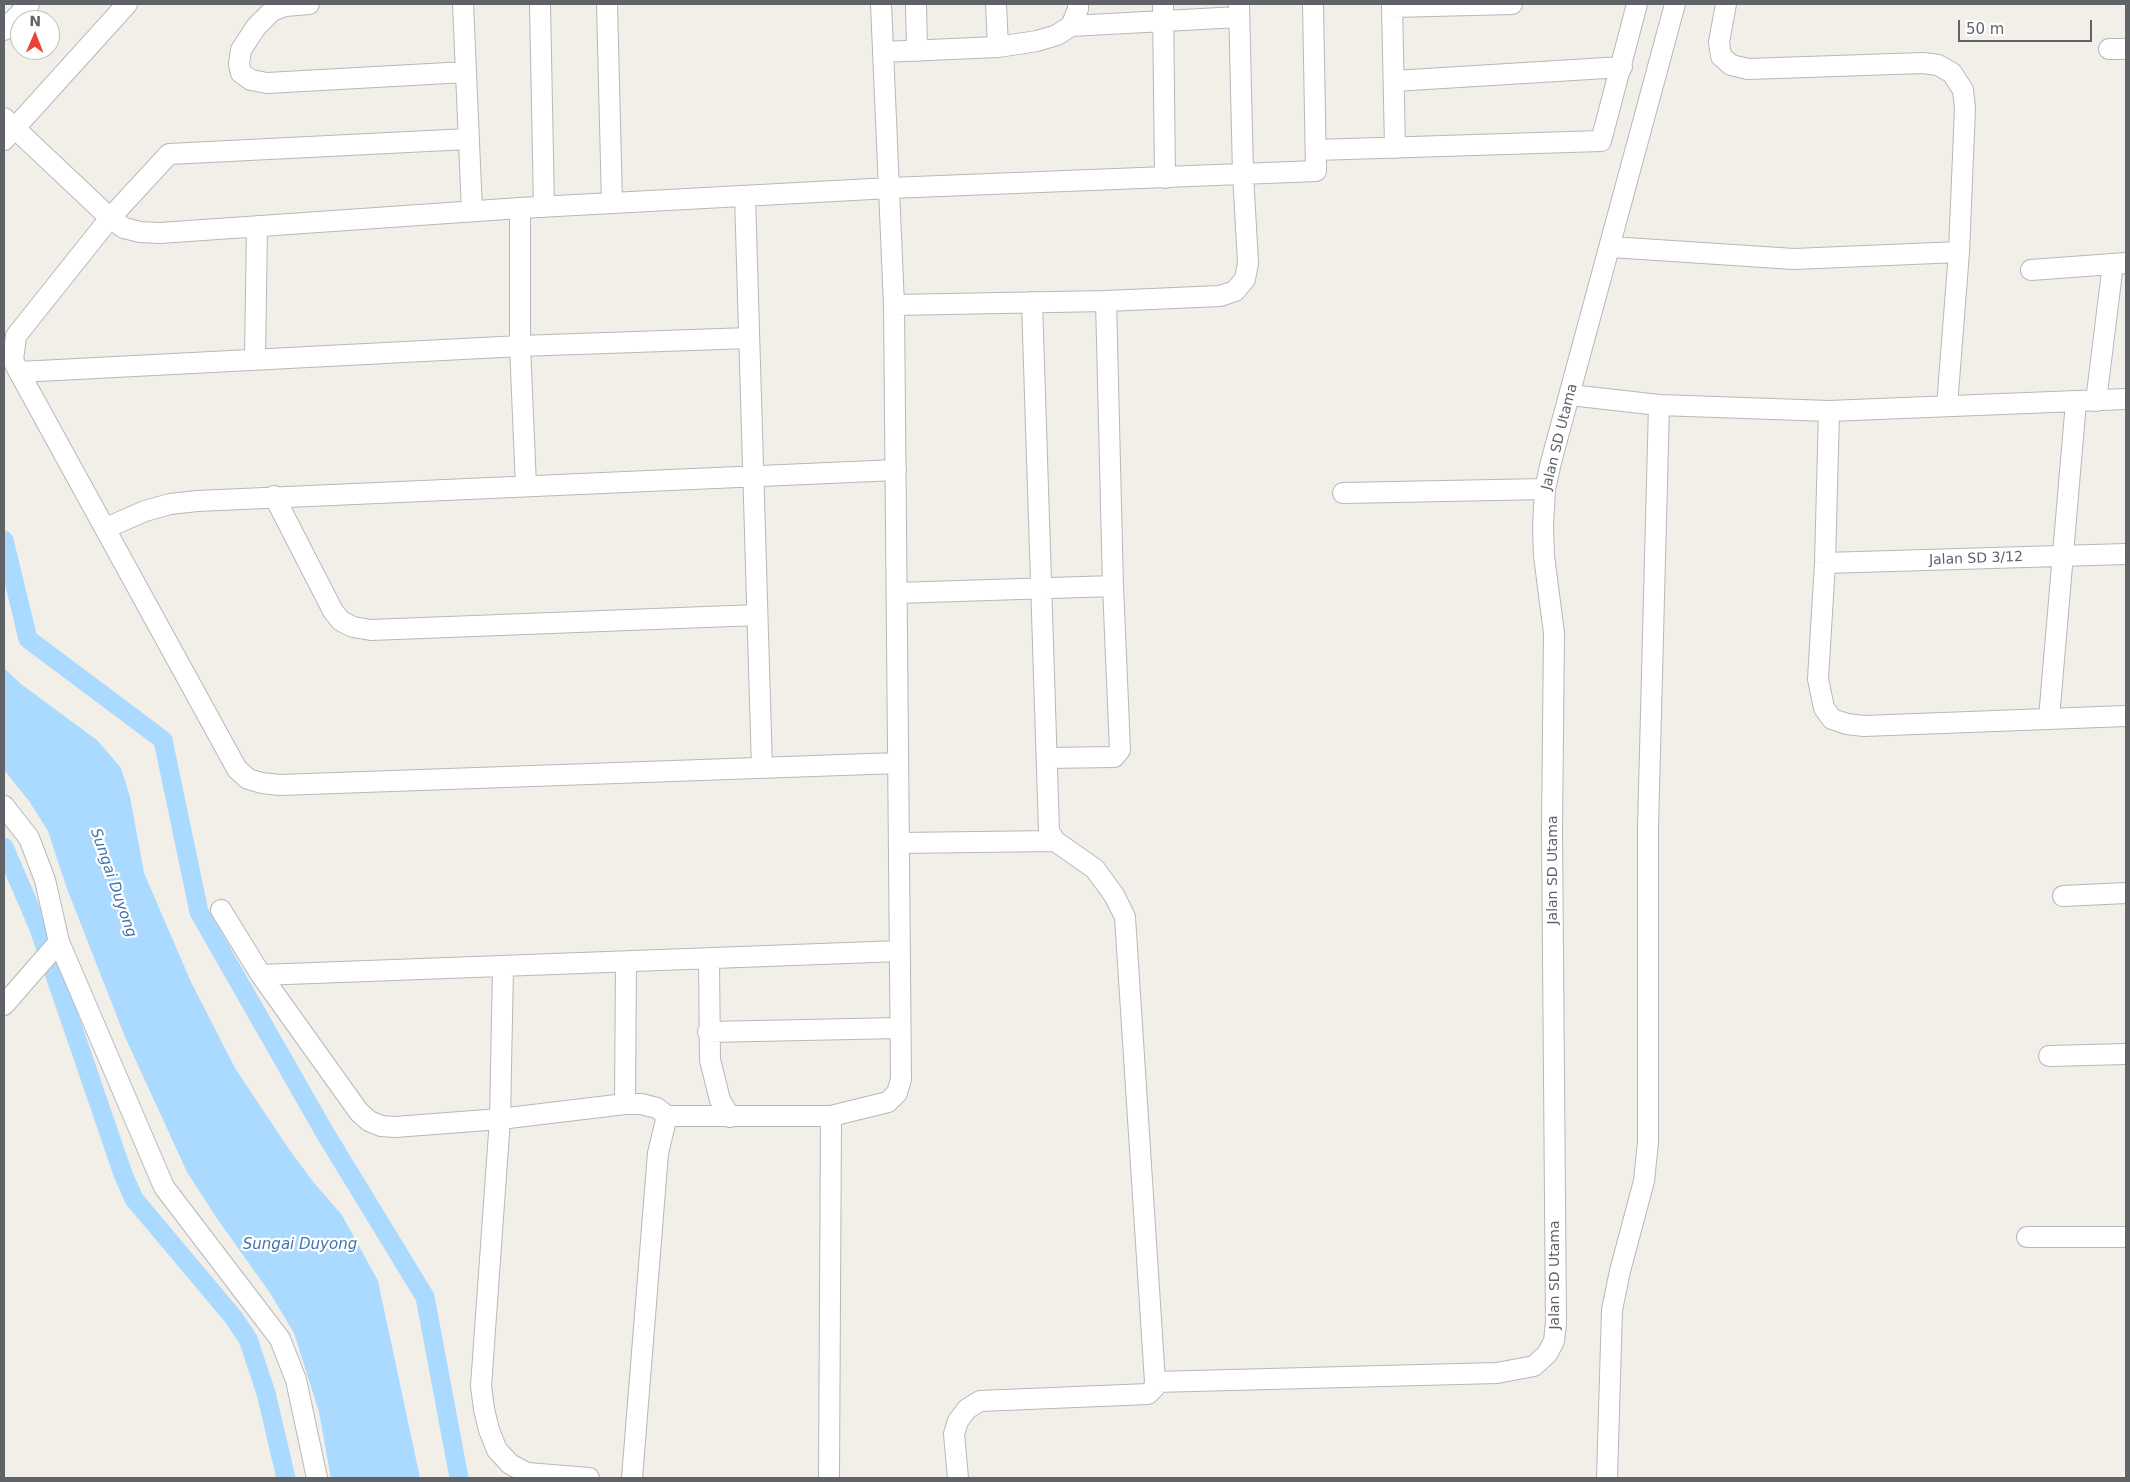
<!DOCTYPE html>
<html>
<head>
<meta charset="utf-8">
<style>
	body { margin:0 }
	#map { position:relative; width:2130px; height:1482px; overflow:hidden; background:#f1efe8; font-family:"DejaVu Sans",sans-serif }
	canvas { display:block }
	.frame { position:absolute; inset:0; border:5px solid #5f6368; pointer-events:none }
	.north { position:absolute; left:10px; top:10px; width:50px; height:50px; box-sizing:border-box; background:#fff; border:1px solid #bfc1c3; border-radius:50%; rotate:1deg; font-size:14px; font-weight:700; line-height:20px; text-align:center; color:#5f6368 }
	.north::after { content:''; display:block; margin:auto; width:18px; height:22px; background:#ea4335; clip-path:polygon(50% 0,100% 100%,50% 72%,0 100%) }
	.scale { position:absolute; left:1958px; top:20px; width:134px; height:22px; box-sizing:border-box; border:2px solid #5f6368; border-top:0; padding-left:6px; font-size:15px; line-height:18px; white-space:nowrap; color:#5f6368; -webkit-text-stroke:4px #fff; paint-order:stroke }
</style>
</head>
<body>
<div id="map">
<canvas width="2130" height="1482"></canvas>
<div class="frame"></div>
<div class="north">N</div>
<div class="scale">50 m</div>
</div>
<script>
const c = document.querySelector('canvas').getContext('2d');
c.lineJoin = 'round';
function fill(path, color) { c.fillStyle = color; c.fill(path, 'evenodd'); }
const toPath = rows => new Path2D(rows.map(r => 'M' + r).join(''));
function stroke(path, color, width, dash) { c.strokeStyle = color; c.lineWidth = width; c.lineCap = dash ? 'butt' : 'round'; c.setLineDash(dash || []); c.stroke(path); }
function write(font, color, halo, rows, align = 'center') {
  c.font = font + ' "DejaVu Sans",sans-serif'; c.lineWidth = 4.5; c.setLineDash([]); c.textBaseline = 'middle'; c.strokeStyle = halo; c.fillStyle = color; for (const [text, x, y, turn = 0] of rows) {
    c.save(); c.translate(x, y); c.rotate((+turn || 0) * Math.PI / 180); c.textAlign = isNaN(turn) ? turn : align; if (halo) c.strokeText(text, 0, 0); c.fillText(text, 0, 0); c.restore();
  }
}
fill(toPath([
	[4,668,21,684,98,741,121,768,130,797,144,873,191,982,235,1068,286,1145,314,1183,342,1215,378,1281,420,1478,331,1478,319,1412,294,1333,270,1293,216,1217,187,1172,125,1037,66,886,48,831,29,801,4,770]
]), '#aadaff');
stroke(toPath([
	[4,540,28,639,163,740,199,912,325,1133,425,1297,459,1478],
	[4,847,38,926,123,1174,134,1199,234,1318,248,1339,266,1393,286,1478]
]), '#aadaff', 19);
const minor = toPath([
	[309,4,285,6,272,11,256,27,241,50,239,64,241,73,251,80,267,83,466,72],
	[463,4,472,211],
	[540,4,544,207],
	[607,4,612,203],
	[916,4,917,51],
	[996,4,998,47],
	[1163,4,1165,178],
	[1392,4,1395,148],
	[1726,4,1719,42,1721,56,1731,65,1748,69,1923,63,1938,65,1952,73,1963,90,1965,108,1959,252,1947,406],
	[1393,7,1512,4],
	[1071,26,1239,17],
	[4,30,29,4],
	[2109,49,2126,49],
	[883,52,998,47,1037,41,1057,35,1071,26,1078,9,1078,4],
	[1394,81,1622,67],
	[4,118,110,218,124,228,140,232,160,233,520,208,890,188,1316,171,1313,4],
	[468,139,169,154,110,218,16,336,13,360,19,372,237,769,248,779,262,783,280,785,898,763],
	[4,140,127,4],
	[1316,150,1601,141,1637,4],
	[745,196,762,768],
	[520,208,520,346,526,486],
	[1611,247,1794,259,1959,252],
	[2031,270,2126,263],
	[894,305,1106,301,1220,296,1235,291,1245,279,1248,263,1243,174,1239,4],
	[255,359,257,226],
	[19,372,520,346,749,338],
	[1570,395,1659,405,1829,411,2126,399],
	[2096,401,2113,264],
	[1829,411,1825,563,1818,679,1824,708,1832,719,1847,724,1864,726,2126,716],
	[1343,493,1545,489],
	[274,496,333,611,341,621,353,627,371,630,757,615],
	[106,528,145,511,170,504,197,501,896,470],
	[1825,563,2126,554],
	[897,593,1113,586],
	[2049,718,2076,402],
	[1047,758,1114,757,1120,750,1113,586,1106,301],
	[4,806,29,838,45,880,59,942,164,1187,280,1339,296,1380,317,1478],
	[899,843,1055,841],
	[2063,896,2126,893],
	[221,910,261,975,359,1112,369,1121,381,1126,395,1127,500,1119,625,1104,641,1104,657,1108,667,1116],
	[709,959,710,1060,720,1100,730,1117],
	[503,967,500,1119,481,1386,484,1409,489,1430,497,1450,510,1464,527,1473,589,1478],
	[261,975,900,951],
	[4,1005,59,942],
	[708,1032,900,1028],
	[2049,1056,2126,1054],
	[625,1104,626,962],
	[2027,1237,2126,1237],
	[1155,1382,1497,1373,1534,1366,1547,1354,1554,1341,1556,1323,1552,830,1554,633,1544,556,1543,526,1545,489,1551,462,1675,4],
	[632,1478,658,1153,667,1116,831,1116,888,1102,897,1093,901,1079,894,305,881,4],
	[829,1478,831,1116],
	[958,1478,954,1434,958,1421,967,1409,980,1401,1148,1394,1154,1388,1155,1382,1125,917,1114,895,1095,869,1055,841,1049,831,1032,302],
	[1607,1478,1612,1310,1620,1271,1644,1181,1648,1142,1648,828,1659,405]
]);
stroke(minor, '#b5b8bc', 22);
stroke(minor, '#fff', 20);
write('14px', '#5f6368', '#fff', [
	["Jalan SD Utama",1560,437,-76],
	["Jalan SD 3/12",1976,559,-2],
	["Jalan SD Utama",1553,870,-90],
	["Jalan SD Utama",1555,1275,-90]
]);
write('italic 15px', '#4174aa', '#fff', [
	["Sungai Duyong",113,883,71],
	["Sungai Duyong",300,1245]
]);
</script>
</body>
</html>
